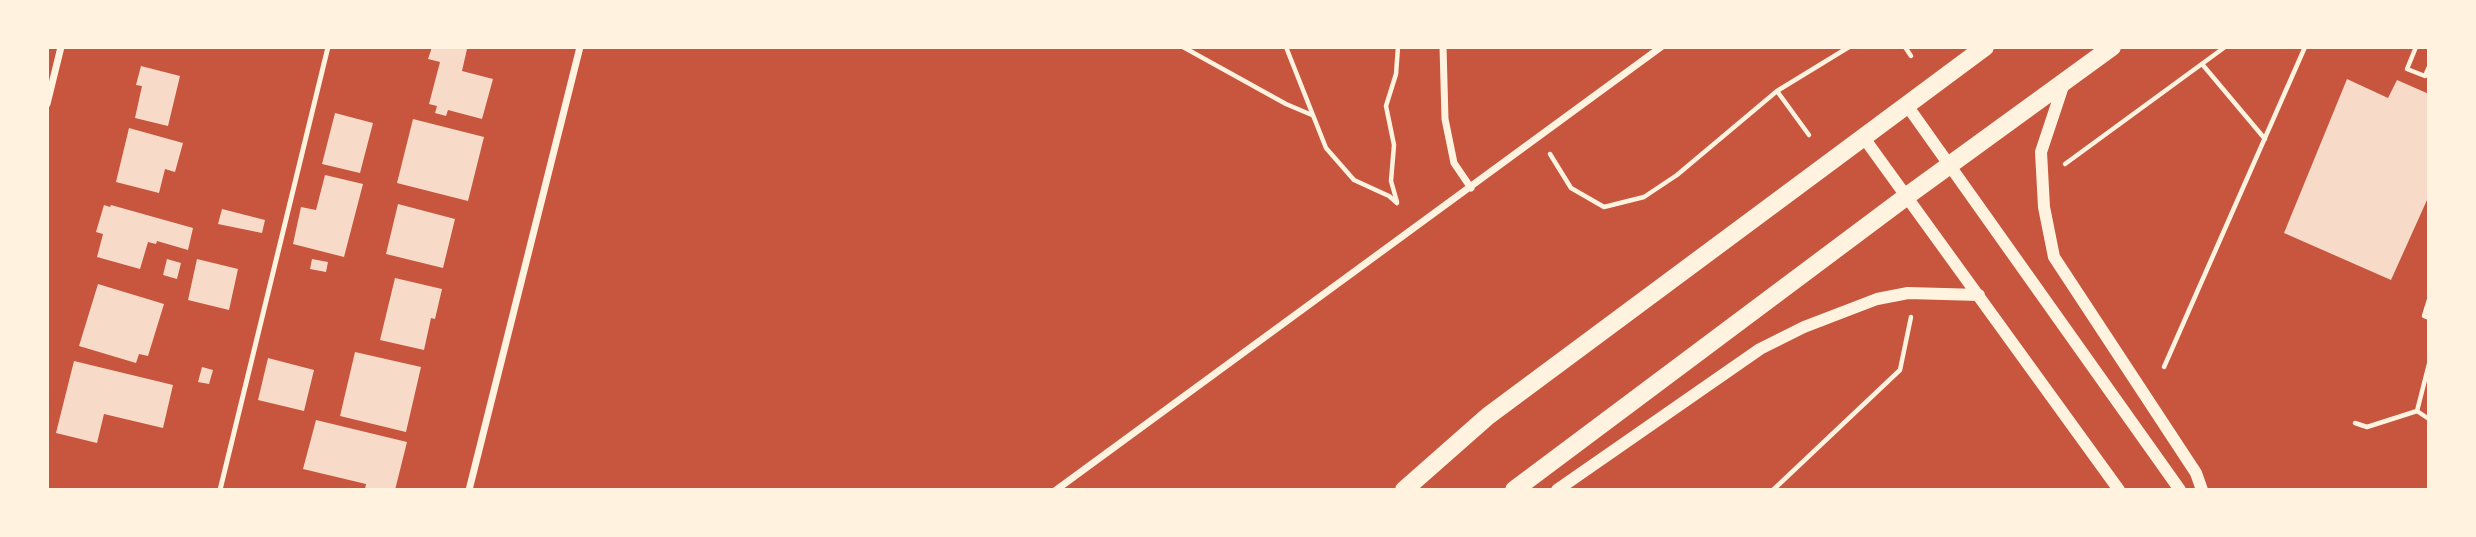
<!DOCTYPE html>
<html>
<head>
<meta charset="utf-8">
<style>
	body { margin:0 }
	#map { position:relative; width:2476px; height:537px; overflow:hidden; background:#c8553d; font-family:"Source Sans 3",sans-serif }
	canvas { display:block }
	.frame { position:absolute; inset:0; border:49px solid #fff3e0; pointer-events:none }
</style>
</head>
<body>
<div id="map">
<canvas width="2476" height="537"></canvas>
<div class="frame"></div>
</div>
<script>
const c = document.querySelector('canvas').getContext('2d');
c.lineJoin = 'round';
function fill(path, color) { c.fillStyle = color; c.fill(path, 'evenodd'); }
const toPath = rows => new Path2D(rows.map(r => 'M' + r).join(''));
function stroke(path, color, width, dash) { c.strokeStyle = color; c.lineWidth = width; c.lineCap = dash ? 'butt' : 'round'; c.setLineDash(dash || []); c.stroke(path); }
fill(toPath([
	[432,47,467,49,462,71,493,79,482,119,448,110,446,116,435,113,437,106,429,104,440,62,428,59],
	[141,66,180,76,168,126,135,118,142,86,136,85],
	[2347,79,2388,98,2397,80,2429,94,2429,201,2427,200,2391,280,2284,233],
	[335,113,373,123,360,173,322,164],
	[413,119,484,137,468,201,397,183],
	[129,128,183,143,175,172,165,169,159,193,116,182],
	[325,175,363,184,344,257,293,244,301,207,316,210],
	[398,204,455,219,443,268,386,254],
	[104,205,110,207,111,205,193,228,188,250,157,241,156,244,148,242,140,269,97,257,103,234,96,232],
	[222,209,265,220,262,233,218,224],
	[167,259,181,263,177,279,163,275],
	[197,259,238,269,229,310,188,300],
	[312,259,328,262,326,272,310,269],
	[395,278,442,289,435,319,431,318,424,350,380,340],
	[98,284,164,304,148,356,139,354,136,363,79,346],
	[355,352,421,367,406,432,340,416],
	[268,358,314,370,304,411,258,400],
	[74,361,173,385,163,428,104,414,97,443,56,433],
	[202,367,213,370,209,384,198,382],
	[316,420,407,442,395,490,368,490,365,489,366,484,303,469]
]), '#f7dbc8');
stroke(toPath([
	[1183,47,1286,104,1312,115],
	[1286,47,1326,148,1354,180,1389,196,1397,203],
	[1905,47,1911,56],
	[2416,47,2407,69,2425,76,2429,67],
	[2202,64,2265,139],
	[1777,91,1809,135],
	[1550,154,1571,188,1604,207,1644,197,1677,175,1777,91,1849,47],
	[2065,164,2225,47],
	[1397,202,1391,181,1394,145,1386,106,1396,74,1398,47],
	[2429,300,2424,316,2429,318],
	[2164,367,2305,47],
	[2417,411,2429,419],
	[2355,423,2367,427,2417,411,2429,364],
	[1773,490,1900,370,1911,317]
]), '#fff3e0', 4.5);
stroke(toPath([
	[220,490,328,47]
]), '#fff3e0', 5);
stroke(toPath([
	[1443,47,1445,119,1454,163,1471,188],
	[47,104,61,47],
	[469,490,580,47],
	[1056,490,1661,47]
]), '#fff3e0', 7);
stroke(toPath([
	[2065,80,2041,152,2044,207,2054,257,2196,473,2202,490],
	[1906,104,2180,490],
	[1864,138,2119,490],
	[1557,490,1760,349,1804,327,1877,299,1908,293,1979,295]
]), '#fff3e0', 12);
stroke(toPath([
	[1404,490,1488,416,1985,47],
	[1514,490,1907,196,2112,47]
]), '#fff3e0', 18);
</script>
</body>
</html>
